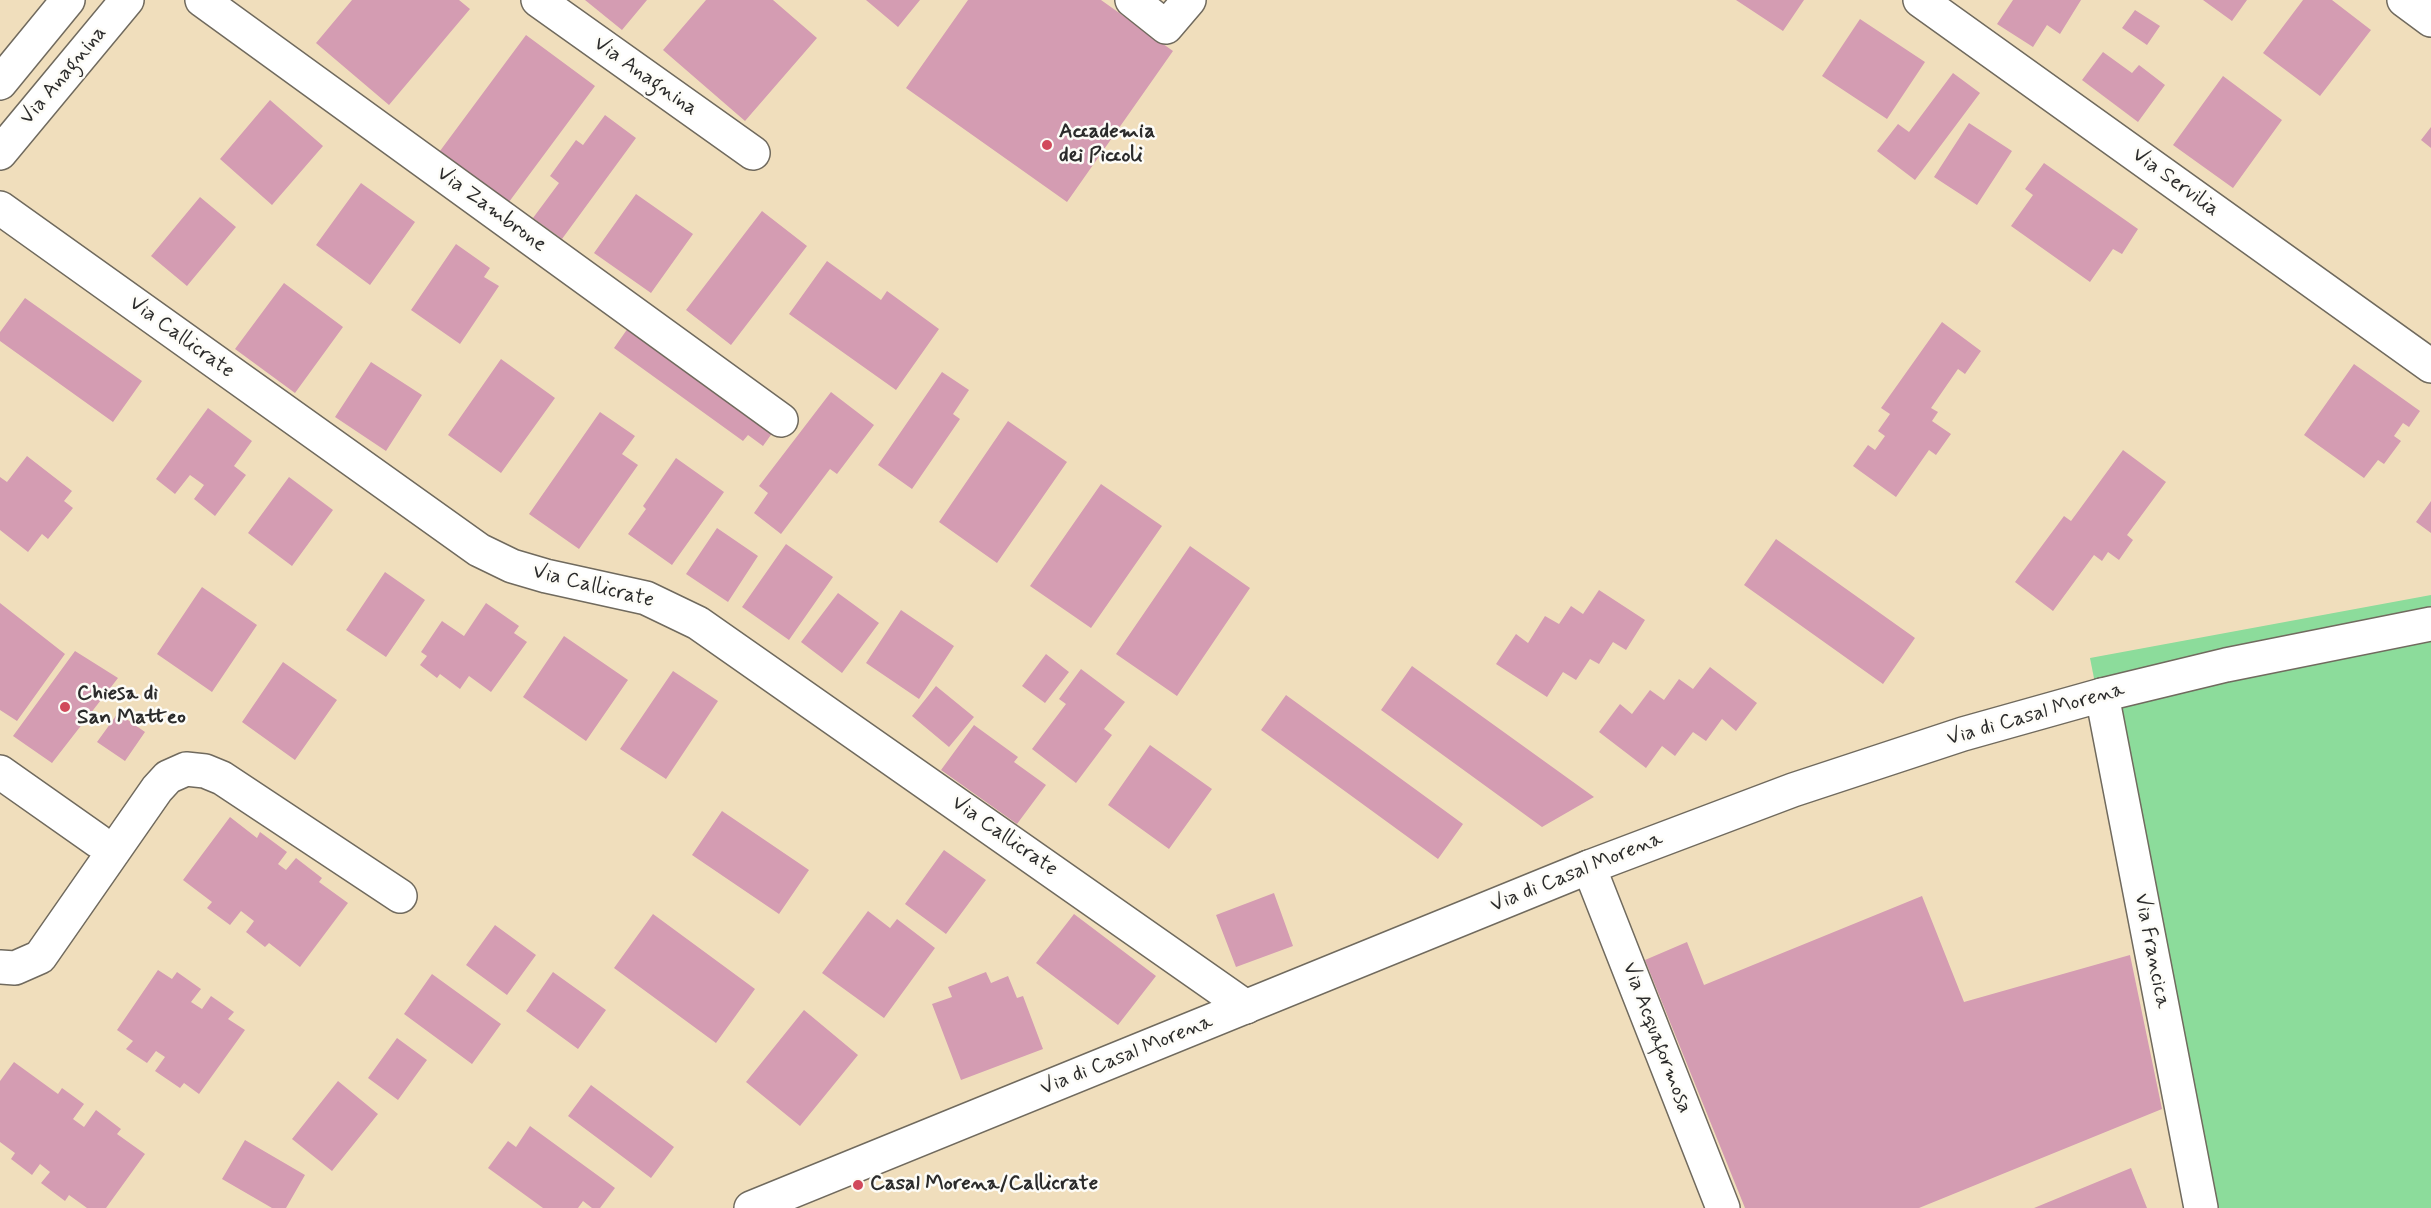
<!DOCTYPE html>
<html>
<head>
<meta charset="utf-8">
<style>
	body { margin:0 }
	canvas { display:block; background:#f0debc }
</style>
</head>
<body>
<canvas width="2431" height="1208"></canvas>
<script>
const c = document.querySelector('canvas').getContext('2d');
c.lineJoin = 'round';
function fill(path, color) { c.fillStyle = color; c.fill(path, 'evenodd'); }
const toPath = rows => new Path2D(rows.map(r => 'M' + r).join(''));
function stroke(path, color, width, dash) { c.strokeStyle = color; c.lineWidth = width; c.lineCap = dash ? 'butt' : 'round'; c.setLineDash(dash || []); c.stroke(path); }
function write(font, color, halo, rows, align = 'center') {
  c.font = font + ' Mynerve,sans-serif'; c.lineWidth = 5; c.setLineDash([]); c.textBaseline = 'middle'; c.strokeStyle = halo; c.fillStyle = color; for (const [text, x, y, turn = 0] of rows) {
    c.save(); c.translate(x, y); c.rotate((+turn || 0) * Math.PI / 180); c.textAlign = isNaN(turn) ? turn : align; if (halo) c.strokeText(text, 0, 0); c.fillText(text, 0, 0); c.restore();
  }
}
fill(toPath([
	[2431,595,2431,1208,2199,1208,2090,658]
]), '#8cdc9b');
fill(toPath([
	[352,0,459,0,470,9,389,105,316,43],
	[585,0,647,0,622,30],
	[706,0,773,0,817,38,745,121,663,50],
	[866,0,920,0,898,27],
	[968,0,1101,0,1173,51,1067,202,906,88],
	[1736,0,1804,0,1783,31],
	[2013,0,2081,0,2060,34,2047,25,2033,47,1997,24],
	[2203,0,2247,0,2232,21],
	[2303,0,2332,0,2371,30,2320,96,2263,53],
	[2135,10,2160,26,2147,45,2122,28],
	[1860,19,1925,62,1887,119,1822,76],
	[526,35,595,86,506,206,437,155],
	[2103,52,2132,73,2139,65,2165,85,2138,122,2082,80],
	[1953,73,1980,93,1915,180,1877,151,1898,124,1909,132],
	[2223,76,2282,120,2233,188,2173,145],
	[270,100,323,146,272,205,220,159],
	[605,115,636,138,562,239,533,218,559,183,550,176,576,140,583,145],
	[1969,123,2012,151,1977,205,1934,177],
	[2431,127,2431,148,2421,140],
	[2044,163,2138,229,2122,254,2113,249,2090,282,2011,226,2033,195,2025,189],
	[361,183,415,222,370,285,316,245],
	[636,194,693,234,651,293,594,253],
	[200,197,236,227,187,286,151,256],
	[762,211,807,246,731,345,686,310],
	[456,244,490,268,484,277,499,286,460,344,411,310],
	[827,261,881,300,887,291,939,329,896,390,789,314],
	[284,283,343,327,295,393,235,349],
	[25,298,142,381,113,422,0,341,0,332],
	[633,321,778,425,763,446,748,435,743,441,614,348],
	[1942,322,1981,351,1965,374,1958,369,1931,408,1938,412,1932,421,1951,434,1936,455,1929,450,1896,497,1853,466,1868,445,1875,450,1885,436,1878,431,1890,414,1881,408],
	[501,359,555,398,501,473,448,435],
	[371,362,422,395,386,451,335,417],
	[2354,364,2420,411,2409,427,2403,423,2394,436,2401,441,2384,464,2378,460,2364,478,2304,435],
	[942,372,969,390,953,414,960,419,912,489,878,465],
	[831,392,874,425,837,474,830,469,781,534,754,513,768,493,759,486],
	[208,408,252,441,234,466,246,475,215,516,194,499,204,485,190,475,175,494,156,479],
	[600,412,635,436,622,454,638,465,579,549,529,514],
	[1008,421,1067,462,997,563,939,522],
	[2123,450,2166,482,2127,535,2133,540,2119,560,2108,552,2102,561,2094,555,2053,611,2015,582,2064,516,2071,521],
	[27,456,72,491,64,501,73,508,48,539,42,534,28,552,0,530,0,477,7,482],
	[676,458,724,492,672,565,628,534,646,509,643,506],
	[289,477,333,510,292,566,248,533],
	[1101,484,1162,526,1091,628,1030,586],
	[2431,501,2431,533,2416,522],
	[717,528,758,556,728,602,686,574],
	[1776,539,1915,638,1883,684,1744,585],
	[786,544,833,577,789,640,742,607],
	[1190,546,1250,588,1177,696,1116,654],
	[385,572,425,600,386,657,346,630],
	[202,587,257,625,212,692,157,654],
	[1599,590,1645,620,1626,650,1613,642,1599,664,1590,659,1576,680,1563,672,1547,697,1496,664,1516,634,1528,643,1545,616,1559,624,1571,606,1583,614],
	[838,593,879,623,842,673,801,642],
	[0,603,65,654,17,721,0,710],
	[486,603,519,626,514,633,527,642,491,692,469,676,460,689,440,674,437,678,420,665,427,656,421,652,442,621,464,636],
	[901,610,954,646,919,699,866,663],
	[564,636,628,680,586,741,523,697],
	[75,651,118,678,52,763,13,736],
	[1046,654,1069,672,1045,703,1022,686],
	[283,662,337,700,295,760,242,722],
	[1412,666,1594,797,1542,827,1381,710],
	[1710,667,1757,703,1736,731,1722,719,1706,741,1693,732,1675,756,1662,746,1646,768,1599,732,1620,704,1632,714,1650,690,1664,700,1679,679,1693,689],
	[1081,669,1125,702,1104,729,1112,735,1076,783,1032,749,1066,704,1059,699],
	[673,671,718,701,666,779,620,749],
	[936,686,974,717,949,747,912,716],
	[1286,695,1463,824,1438,859,1261,730],
	[118,713,145,732,125,761,97,742],
	[974,725,1018,757,1014,762,1046,785,1017,824,941,770],
	[1150,745,1212,789,1169,849,1108,805],
	[722,811,809,870,779,914,692,855],
	[230,817,257,838,260,832,287,852,278,864,286,870,296,858,322,878,319,882,348,903,300,967,269,943,265,947,246,932,254,921,241,911,230,925,207,908,212,902,183,880],
	[944,850,986,880,946,934,905,904],
	[1274,893,1293,946,1236,967,1216,915],
	[1922,896,1964,1002,2130,955,2162,1109,1919,1208,1745,1208,1645,960,1687,942,1704,985],
	[868,911,890,928,897,919,935,948,884,1018,822,973],
	[653,914,755,989,716,1043,614,968],
	[1074,914,1156,976,1118,1025,1036,963],
	[495,925,536,955,507,995,466,965],
	[158,970,172,979,177,972,201,989,191,1002,202,1009,211,996,234,1012,228,1019,245,1030,199,1094,184,1083,180,1088,155,1071,165,1057,156,1051,147,1063,126,1049,133,1041,117,1030],
	[553,972,606,1010,578,1049,526,1011],
	[986,972,991,983,1008,976,1017,998,1023,996,1043,1049,961,1080,932,1004,952,997,948,987],
	[432,974,501,1024,472,1064,404,1014],
	[804,1010,858,1055,800,1126,746,1082],
	[397,1038,427,1060,398,1100,368,1078],
	[14,1062,58,1094,62,1088,84,1104,73,1119,84,1127,96,1110,121,1129,117,1134,145,1154,106,1208,87,1208,69,1195,65,1201,41,1183,50,1172,40,1164,32,1175,11,1159,15,1153,0,1142,0,1081],
	[338,1081,378,1114,332,1171,292,1139],
	[591,1085,674,1147,651,1178,568,1116],
	[530,1126,615,1188,600,1208,592,1208,583,1201,578,1208,543,1208,488,1168,508,1141,516,1147],
	[245,1140,305,1175,286,1208,272,1208,222,1179],
	[2131,1168,2147,1208,2034,1208]
]), '#d49cb2');
const minor = toPath([
	[202,0,781,420],
	[538,0,753,153],
	[1132,0,1166,27,1189,0],
	[1920,0,2431,366],
	[2404,0,2431,20],
	[0,208,479,550,512,566,546,576,646,598,698,623,1246,1007],
	[2102,695,2201,1208],
	[0,772,98,841],
	[1589,867,1723,1208],
	[0,967,15,968,40,957,157,789,168,777,186,769,205,771,222,778,400,896]
]);
const major = toPath([
	[0,83,68,0],
	[0,153,127,0],
	[751,1208,1589,867,1793,790,1963,734,2102,695,2226,665,2431,624]
]);
stroke(minor, '#706a5e', 36);
stroke(major, '#706a5e', 36);
stroke(minor, '#fff', 33);
stroke(major, '#fff', 33);
for (const [x, y, r, color] of [
	[1047,145,6,"#d1495b"],
	[65,707,6,"#d1495b"],
	[858,1185,6,"#d1495b"]
]) { const dot = new Path2D(); dot.arc(x, y, r, 0, 2 * Math.PI); c.fillStyle = color; c.fill(dot); stroke(dot, '#fdfcf7', 2); }
write('21px', '#2b2b2b', '#fdfcf7', [
	["Via Anagnina",64,76,-50],
	["Via Anagnina",645,77,35],
	["Via Servilia",2175,183,36],
	["Via Zambrone",491,210,36],
	["Via Callicrate",181,338,36],
	["Via Callicrate",593,587,14],
	["Via di Casal Morena",2036,715,-16],
	["Via Callicrate",1004,837,35],
	["Via di Casal Morena",1577,873,-22],
	["Via Francica",2151,951,79],
	["Via Acquaformosa",1656,1038,69],
	["Via di Casal Morena",1127,1056,-22]
]);
write('bold 21px', '#2b2b2b', '#fdfcf7', [
	["Accademia",1059,133],
	["dei Piccoli",1059,157],
	["Chiesa di",77,695],
	["San Matteo",77,719],
	["Casal Morena/Callicrate",870,1185]
], 'left');
</script>
</body>
</html>
